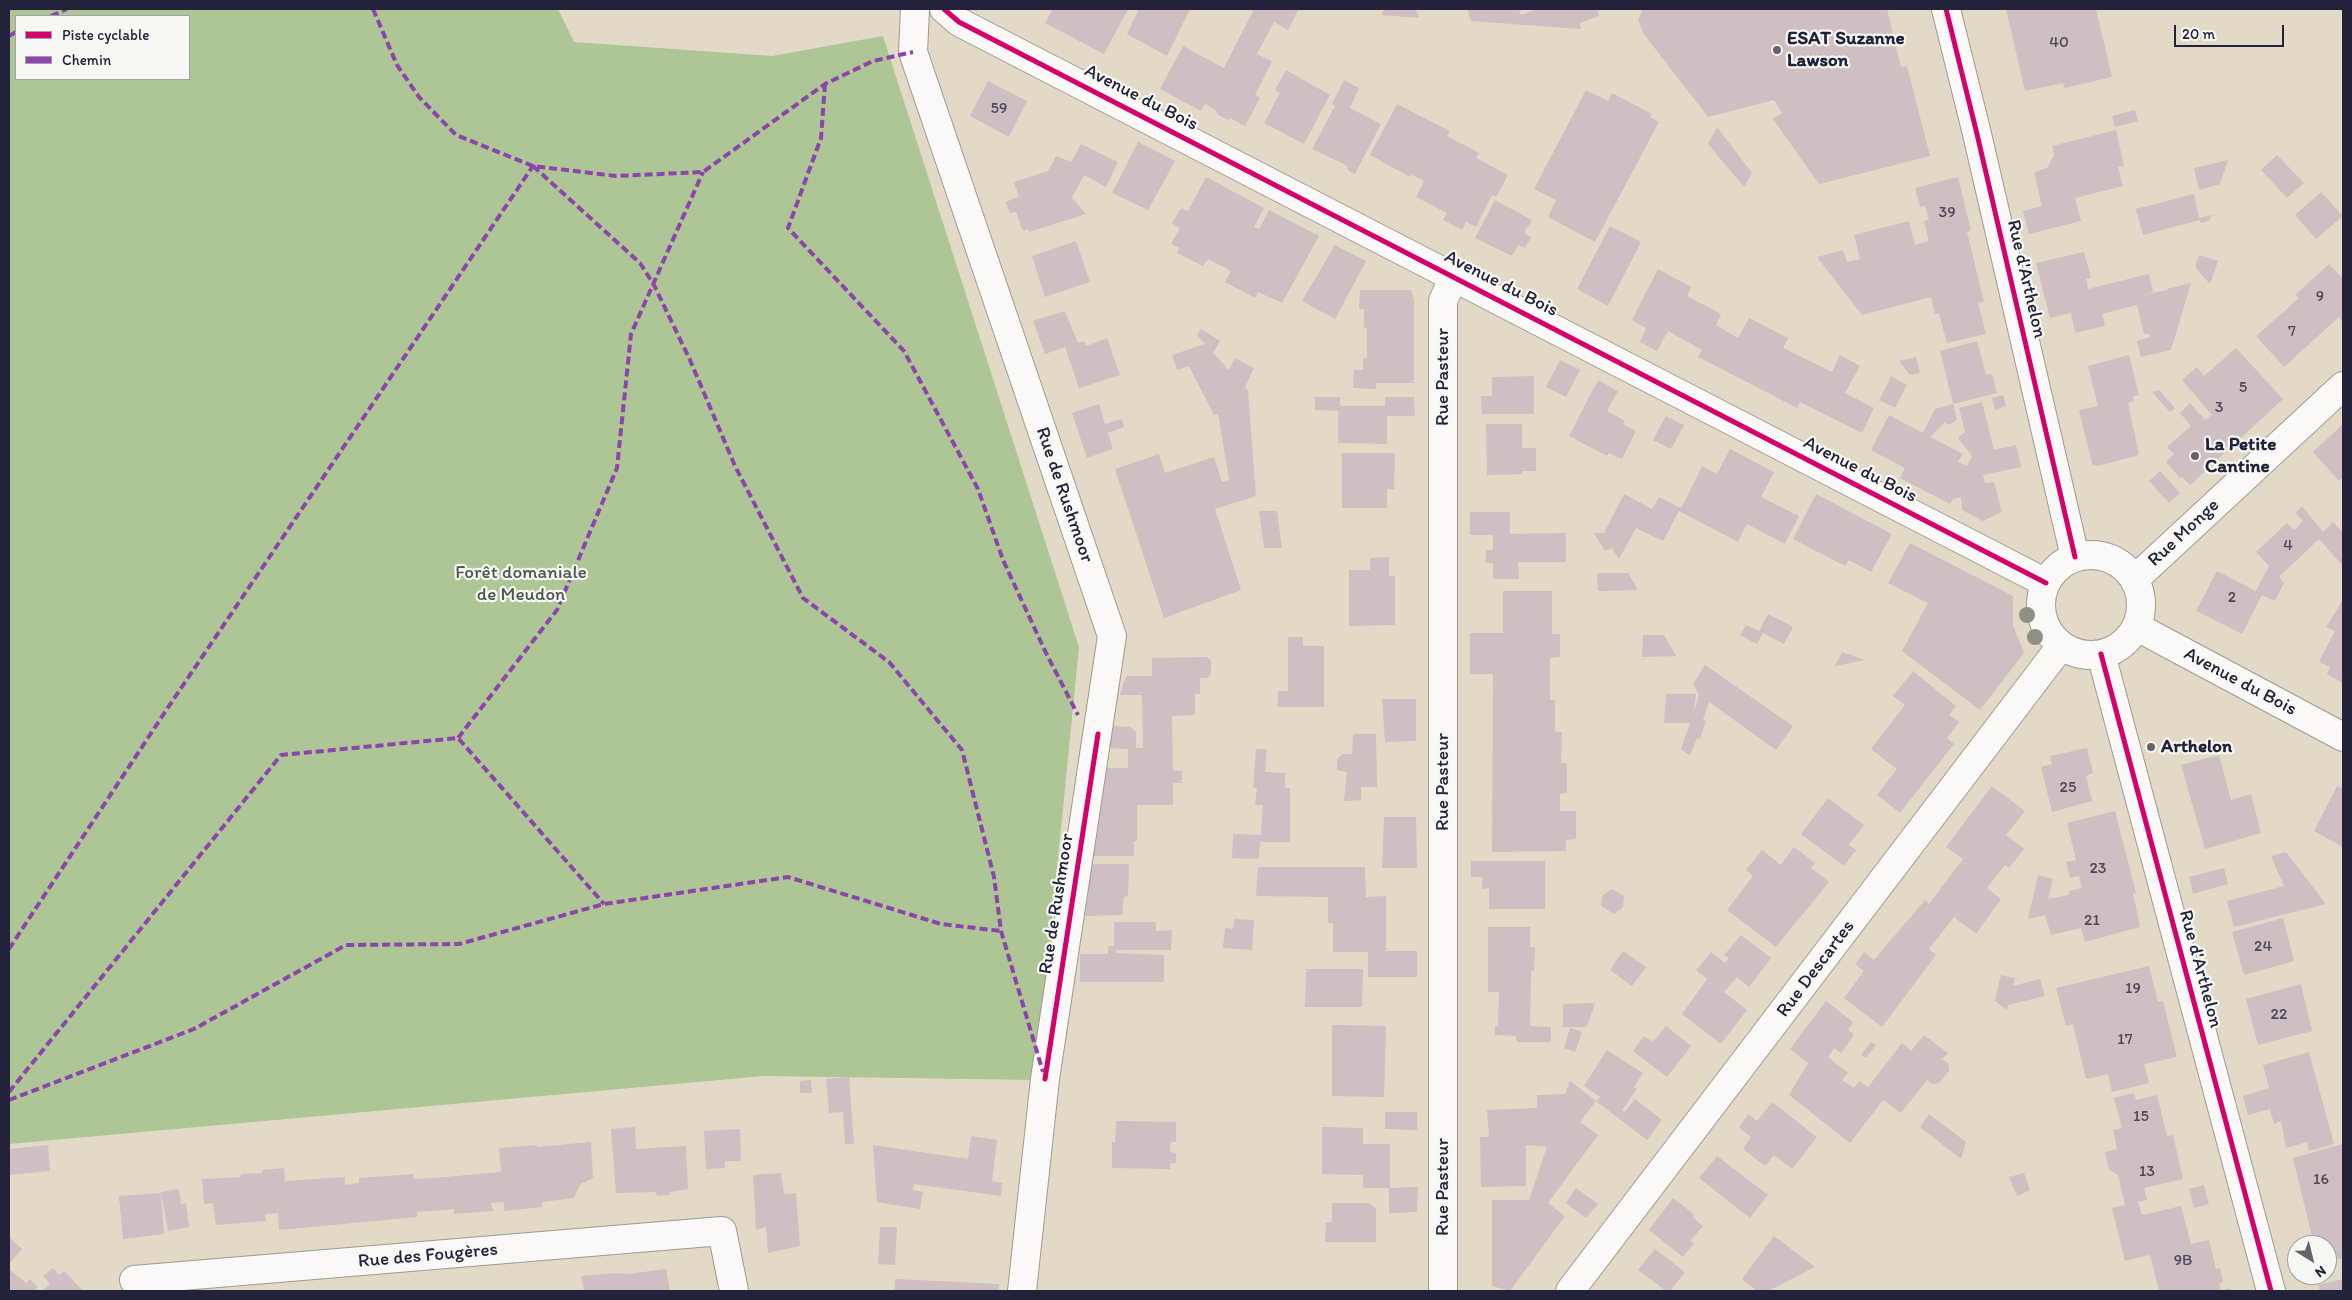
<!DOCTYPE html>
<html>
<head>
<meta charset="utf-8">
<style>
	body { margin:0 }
	#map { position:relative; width:2352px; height:1300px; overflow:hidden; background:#e2dac7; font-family:Itim,sans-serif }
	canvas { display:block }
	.frame { position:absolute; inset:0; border:10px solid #22223b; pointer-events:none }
	.legend { position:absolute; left:15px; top:15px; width:175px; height:65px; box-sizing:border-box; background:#f6f6f2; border:1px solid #a1a1a9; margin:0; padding:6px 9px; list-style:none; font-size:15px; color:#22223b }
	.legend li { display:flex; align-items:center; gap:10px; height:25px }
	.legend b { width:25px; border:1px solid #a1a1a9 }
	.north { position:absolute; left:2287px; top:1235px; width:50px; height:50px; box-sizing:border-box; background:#f6f6f2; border:1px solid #a1a1a9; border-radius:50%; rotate:144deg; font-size:14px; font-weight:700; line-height:20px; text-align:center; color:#22223b }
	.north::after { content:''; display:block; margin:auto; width:18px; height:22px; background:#65626c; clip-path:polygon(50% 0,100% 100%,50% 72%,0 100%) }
	.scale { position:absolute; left:2174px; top:25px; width:110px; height:22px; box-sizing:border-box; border:2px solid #22223b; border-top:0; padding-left:6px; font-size:15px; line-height:18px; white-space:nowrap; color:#22223b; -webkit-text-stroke:4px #f6f6f2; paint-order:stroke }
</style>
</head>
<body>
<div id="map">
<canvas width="2352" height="1300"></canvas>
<div class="frame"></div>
<ul class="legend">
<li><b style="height:6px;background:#d6006c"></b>Piste cyclable</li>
<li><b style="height:6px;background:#8e44ad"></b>Chemin</li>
</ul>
<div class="north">N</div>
<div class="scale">20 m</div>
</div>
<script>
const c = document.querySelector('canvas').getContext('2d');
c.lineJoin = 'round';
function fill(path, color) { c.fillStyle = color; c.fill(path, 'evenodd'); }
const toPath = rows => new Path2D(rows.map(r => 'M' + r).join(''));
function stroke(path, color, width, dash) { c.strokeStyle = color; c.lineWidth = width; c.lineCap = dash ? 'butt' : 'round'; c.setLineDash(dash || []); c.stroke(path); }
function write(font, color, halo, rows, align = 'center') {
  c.font = font + ' Itim,sans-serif'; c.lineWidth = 4.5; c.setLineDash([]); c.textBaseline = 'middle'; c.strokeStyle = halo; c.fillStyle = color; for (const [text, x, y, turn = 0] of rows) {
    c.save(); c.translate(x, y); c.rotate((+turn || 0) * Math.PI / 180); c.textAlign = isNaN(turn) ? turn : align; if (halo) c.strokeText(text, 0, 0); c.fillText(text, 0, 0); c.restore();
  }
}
fill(toPath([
	[9,9,558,9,574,42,772,56,883,36,1079,647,1036,1080,764,1076,9,1144],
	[16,16,189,16,189,79,16,79]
]), '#aec596');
fill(toPath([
	[1053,9,1128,9,1104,54,1045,23],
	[1139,9,1190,9,1167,56,1127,34],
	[1254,9,1298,10,1288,30,1274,22,1257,54,1272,61,1255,95,1260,98,1245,126,1230,118,1228,120,1217,114,1216,110,1205,104,1201,111,1160,89,1183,46,1224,68],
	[1385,9,1416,9,1419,18,1381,15],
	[1467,9,1519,9,1521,15,1539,9,1597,9,1599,16,1580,23,1581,29,1471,21],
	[1643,9,1887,9,1901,67,1907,66,1930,156,1819,184,1773,119,1782,113,1774,100,1708,117,1643,33,1638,19],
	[2006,9,2096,9,2112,77,2065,88,2063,83,2025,91],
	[1286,70,1330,95,1304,144,1264,123,1280,93,1275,90],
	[1344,80,1359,88,1350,108,1381,124,1355,174,1349,171,1346,165,1312,149,1335,106,1332,104],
	[988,81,1027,101,1009,137,970,116],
	[1586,90,1608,101,1612,93,1652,114,1650,117,1659,122,1595,242,1548,217,1556,200,1534,189],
	[1397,104,1450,131,1447,136,1479,153,1476,158,1508,175,1496,197,1492,195,1476,227,1466,222,1462,230,1443,220,1447,213,1416,197,1424,181,1411,174,1410,177,1370,155],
	[2135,110,2138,121,2115,127,2112,116],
	[1717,127,1752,173,1744,187,1708,144],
	[2116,130,2124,166,2118,167,2123,186,2075,198,2081,221,2029,234,2023,211,2042,206,2034,172,2047,168,2054,155,2052,146],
	[1138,142,1175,161,1148,210,1112,193],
	[1081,144,1118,162,1106,187,1084,175,1072,198,1086,214,1029,232,1028,229,1023,231,1016,212,1010,213,1005,202,1019,197,1014,182,1048,171,1056,156,1071,162],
	[2277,155,2304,183,2287,198,2261,170],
	[2228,160,2220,184,2199,190,2194,168],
	[1206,177,1264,208,1254,227,1259,229,1269,210,1319,236,1282,303,1258,292,1255,298,1225,282,1231,271,1208,259,1203,266,1177,253,1179,248,1171,244,1180,228,1172,223,1181,208,1188,211],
	[1958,177,1971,231,1967,232,1984,302,1978,303,1986,334,1947,343,1939,314,1935,314,1931,297,1862,315,1817,257,1843,250,1847,262,1860,259,1854,235,1909,221,1915,245,1929,241,1924,221,1929,220,1925,206,1920,207,1915,188],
	[2321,192,2343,216,2316,239,2295,215],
	[2194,194,2199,218,2212,215,2209,221,2201,223,2200,220,2143,235,2136,209],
	[1495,200,1532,220,1524,233,1531,237,1525,248,1518,245,1512,256,1475,238],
	[1610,226,1641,242,1608,306,1577,289],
	[1076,241,1090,282,1045,297,1032,256],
	[1335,245,1366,261,1335,319,1302,301],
	[2084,252,2091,278,2086,279,2088,289,2149,274,2153,292,2142,295,2168,290,2167,289,2191,283,2171,350,2141,357,2137,341,2150,337,2149,334,2144,334,2137,305,2102,314,2105,326,2075,333,2071,313,2050,318,2036,263],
	[2199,255,2218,261,2210,284,2195,267],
	[2329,264,2343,279,2343,322,2339,317,2284,367,2256,336,2299,298,2295,295],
	[1658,269,1691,287,1687,296,1721,314,1716,325,1738,338,1749,318,1788,338,1783,348,1832,372,1840,355,1860,366,1845,393,1874,408,1862,433,1800,402,1797,408,1712,364,1698,357,1702,350,1668,331,1657,351,1640,342,1646,328,1632,320],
	[1360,290,1411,290,1414,300,1414,383,1376,383,1376,389,1353,388,1354,370,1363,370,1363,358,1367,358,1367,328,1364,327,1364,309,1359,309],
	[1065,311,1078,343,1084,341,1086,346,1107,338,1120,375,1079,388,1065,347,1045,354,1033,321],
	[1201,329,1220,341,1213,353,1229,370,1235,358,1254,368,1245,387,1248,391,1256,496,1215,509,1241,590,1164,618,1115,469,1159,454,1165,473,1214,457,1222,482,1229,480,1218,414,1214,415,1189,366,1177,370,1172,355,1205,344,1197,335],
	[1977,341,1986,375,1992,374,1997,393,1953,404,1940,351],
	[2236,348,2283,399,2190,485,2182,477,2180,478,2166,462,2174,454,2167,447,2191,426,2180,413,2190,403,2205,420,2212,415,2182,380,2197,367,2204,376],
	[2129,355,2139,395,2133,396,2134,401,2128,403,2139,455,2098,466,2092,464,2079,410,2098,406,2088,366],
	[1916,357,1920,373,1910,375,1899,361],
	[1560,360,1580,370,1566,397,1546,387],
	[1534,376,1534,414,1482,414,1481,396,1492,396,1492,377],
	[1891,376,1907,385,1895,408,1879,400],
	[1598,380,1618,391,1607,411,1625,421,1623,424,1636,431,1622,459,1609,453,1607,456,1569,436],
	[2159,390,2175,408,2170,412,2152,392],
	[2003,395,2006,406,1995,410,1992,398],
	[1315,397,1340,397,1340,406,1385,406,1385,397,1414,397,1415,416,1387,416,1387,444,1338,443,1338,411,1315,410],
	[1982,402,1994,450,2016,445,2021,467,1983,475,1985,483,1994,482,2002,512,1983,521,1962,510,1961,497,1953,499,1950,504,1900,478,1905,468,1871,450,1889,415,1923,433,1935,409,1953,404,1957,420,1949,425,1945,422,1930,437,1963,454,1958,462,1967,466,1972,456,1958,438,1965,432,1959,408],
	[1099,404,1105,424,1122,419,1124,427,1108,433,1113,449,1087,458,1072,413],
	[1666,416,1684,425,1671,449,1653,440],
	[1486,424,1522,424,1522,448,1536,448,1536,471,1522,471,1522,474,1487,475],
	[2343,424,2343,477,2339,481,2313,452],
	[1730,449,1774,472,1761,497,1799,516,1785,544,1747,524,1738,542,1679,511,1663,541,1636,528,1619,559,1612,548,1605,551,1594,533,1604,533,1624,494,1652,509,1659,497,1681,508,1702,466,1717,474],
	[1342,453,1395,453,1394,489,1387,489,1387,508,1342,508],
	[2160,471,2180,493,2169,503,2149,481],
	[1816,494,1892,534,1871,572,1849,560,1845,566,1793,539],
	[2302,506,2323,532,2333,522,2343,533,2343,566,2319,539,2279,577,2284,583,2275,601,2262,595,2242,634,2196,611,2217,571,2256,591,2269,566,2256,552,2287,523,2294,530,2303,521,2295,513],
	[1259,511,1277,511,1282,548,1264,548],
	[1470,512,1510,512,1510,534,1566,533,1566,562,1518,562,1519,579,1493,579,1493,563,1486,563,1486,550,1493,550,1493,535,1470,535],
	[1910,543,2013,596,2013,625,2024,653,1980,710,1902,651,1928,603,1888,583],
	[1389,557,1389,576,1395,576,1395,625,1349,626,1349,570,1370,570,1370,558],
	[1597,573,1628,573,1638,590,1598,591],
	[1503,591,1552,591,1552,634,1560,634,1560,657,1550,658,1550,700,1555,700,1555,732,1562,732,1561,763,1567,763,1567,793,1560,794,1560,811,1576,811,1576,839,1566,840,1566,851,1492,852,1493,674,1470,674,1470,633,1503,633],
	[2343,600,2343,683,2327,674,2330,667,2319,662,2335,631,2326,627],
	[1768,614,1793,627,1784,644,1763,633,1757,644,1740,635,1746,625,1759,631],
	[1643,635,1664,635,1676,656,1642,657],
	[1288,637,1303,637,1303,646,1324,646,1324,707,1278,707,1278,691,1288,691],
	[1842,652,1865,660,1835,666],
	[1207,657,1211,661,1211,674,1207,678,1200,678,1200,694,1195,694,1195,715,1172,716,1173,770,1182,771,1182,783,1173,783,1173,805,1137,805,1137,841,1134,841,1134,856,1093,856,1105,768,1128,768,1128,749,1108,748,1111,726,1130,727,1136,732,1136,748,1143,748,1142,695,1120,695,1126,676,1152,676,1152,658],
	[1705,665,1793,726,1776,750,1709,702,1703,720,1706,721,1700,739,1697,738,1690,756,1681,749,1690,723,1664,723,1666,694,1696,694,1694,712,1699,695,1693,684],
	[1913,671,1956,706,1949,715,1959,722,1947,738,1954,744,1900,813,1877,795,1897,769,1871,749,1905,705,1893,696],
	[1382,699,1416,699,1416,741,1385,742],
	[1353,734,1376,734,1377,787,1361,787,1361,800,1344,801,1347,772,1337,770,1337,759,1342,754,1352,754],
	[2087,748,2093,773,2086,776,2092,801,2052,812,2041,767,2052,764,2050,756],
	[1256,749,1267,749,1265,772,1285,773,1285,788,1290,788,1290,842,1260,842,1259,859,1232,858,1233,834,1261,835,1263,805,1255,805,1257,788,1253,788],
	[2219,755,2231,800,2251,794,2261,833,2205,849,2181,765],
	[1992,786,2025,811,2006,835,2024,849,2009,868,2005,865,1987,888,2001,899,1976,934,1954,917,1929,949,1936,955,1882,1027,1844,998,1864,971,1855,964,1864,952,1874,960,1925,900,1929,904,1963,859,1946,847],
	[2337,786,2343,789,2343,847,2314,831],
	[1828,798,1864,825,1849,845,1856,850,1844,866,1801,834],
	[2115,811,2136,893,2133,893,2140,927,2085,942,2081,928,2051,935,2045,915,2028,919,2038,875,2053,879,2048,899,2069,895,2069,891,2082,888,2079,876,2070,878,2066,862,2076,860,2067,823],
	[1384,817,1416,817,1417,868,1382,868],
	[1794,847,1815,863,1811,868,1829,882,1776,947,1727,910,1753,876,1746,870,1762,850,1781,865],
	[2286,852,2326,904,2234,927,2227,901,2284,886,2271,856],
	[1471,861,1545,861,1545,909,1489,909,1489,888,1482,889,1482,877,1471,877],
	[1092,864,1129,864,1128,896,1124,897,1122,915,1085,916],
	[1258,867,1365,867,1366,897,1386,896,1386,951,1417,951,1417,977,1368,977,1368,952,1333,952,1333,923,1328,923,1328,897,1256,896],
	[2224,868,2228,884,2193,894,2189,877],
	[1612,889,1624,896,1623,907,1614,914,1601,906,1602,896],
	[2283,918,2294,961,2244,975,2232,932],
	[1234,919,1254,920,1252,950,1223,948,1225,928,1233,929],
	[1114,922,1156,922,1156,931,1172,930,1171,950,1116,950,1116,953,1164,955,1164,982,1080,982,1080,954,1108,954,1108,946,1114,946],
	[1488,927,1530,927,1530,947,1535,947,1534,971,1531,971,1530,1026,1551,1027,1551,1042,1517,1042,1516,1036,1495,1035,1495,1026,1498,1026,1499,992,1488,992],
	[1741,935,1771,958,1749,987,1737,977,1724,992,1747,1010,1721,1044,1682,1014,1707,979,1696,970,1711,952,1725,963,1729,958,1724,955],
	[1623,951,1646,967,1632,986,1610,970],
	[2149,966,2158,1002,2163,1001,2177,1057,2144,1064,2149,1083,2112,1092,2108,1074,2086,1079,2073,1024,2066,1026,2056,988],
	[1306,969,1363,969,1362,1007,1305,1007],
	[2001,975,2015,978,2013,986,2040,979,2045,996,2008,1005,2007,1010,1995,1001],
	[2301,984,2312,1031,2258,1045,2246,999],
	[1826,1001,1853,1022,1848,1030,1854,1035,1841,1053,1834,1048,1828,1057,1848,1073,1842,1080,1854,1088,1859,1081,1868,1087,1902,1043,1911,1051,1924,1035,1948,1053,1942,1059,1948,1063,1949,1071,1939,1083,1932,1084,1927,1080,1901,1113,1883,1100,1850,1143,1789,1095,1808,1063,1790,1049],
	[1595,1003,1587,1027,1563,1027,1563,1004],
	[1332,1025,1386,1026,1384,1097,1332,1096],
	[1666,1026,1691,1046,1667,1077,1633,1051,1644,1036,1653,1042],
	[1570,1028,1582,1032,1575,1052,1564,1048],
	[1871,1042,1876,1045,1866,1058,1861,1055],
	[1607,1050,1643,1073,1634,1087,1637,1089,1622,1110,1625,1112,1635,1099,1662,1120,1647,1140,1596,1101,1600,1097,1584,1086],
	[2309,1052,2334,1144,2309,1151,2307,1142,2286,1148,2281,1121,2274,1124,2270,1109,2248,1115,2243,1096,2269,1088,2263,1065],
	[849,1077,854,1144,845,1144,843,1112,829,1113,826,1079],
	[811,1080,812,1093,800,1093,800,1081],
	[1570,1081,1596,1101,1580,1122,1598,1135,1548,1203,1565,1216,1510,1291,1492,1286,1492,1200,1529,1200,1547,1147,1526,1145,1526,1186,1481,1187,1480,1137,1489,1137,1487,1110,1537,1108,1537,1095,1565,1094],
	[2134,1093,2136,1100,2157,1095,2167,1136,2173,1135,2183,1179,2144,1188,2147,1200,2138,1202,2142,1215,2181,1206,2191,1244,2209,1240,2216,1269,2220,1268,2223,1282,2219,1283,2221,1290,2230,1288,2230,1291,2159,1291,2150,1255,2125,1261,2112,1208,2125,1205,2118,1175,2109,1170,2105,1152,2117,1149,2113,1130,2122,1128,2114,1098],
	[1772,1102,1817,1137,1792,1169,1774,1155,1765,1166,1743,1149,1751,1137,1739,1128,1748,1114,1757,1121],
	[1385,1112,1417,1112,1417,1130,1385,1129],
	[1929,1114,1966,1142,1961,1159,1920,1127],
	[1116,1121,1176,1122,1176,1142,1171,1142,1170,1152,1176,1153,1176,1163,1170,1163,1170,1169,1112,1168,1112,1142,1115,1142],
	[635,1127,636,1149,686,1146,688,1189,670,1192,670,1195,657,1196,656,1192,616,1193,611,1129],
	[1322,1127,1363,1128,1363,1144,1390,1144,1390,1188,1363,1188,1363,1175,1322,1174],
	[740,1129,741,1161,725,1161,725,1168,706,1169,704,1131],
	[971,1136,997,1140,992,1181,1002,1183,1001,1196,914,1184,913,1190,923,1192,920,1209,877,1202,873,1145,968,1159],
	[591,1142,593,1178,581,1184,574,1198,542,1202,542,1207,504,1211,504,1202,491,1203,493,1211,454,1214,454,1209,417,1212,417,1217,279,1230,278,1213,265,1214,266,1221,216,1225,213,1203,204,1204,202,1179,240,1177,241,1174,262,1173,262,1170,284,1168,285,1181,345,1177,345,1185,359,1183,359,1178,413,1174,414,1179,434,1178,501,1172,499,1148,537,1145,537,1147],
	[2343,1144,2343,1258,2327,1262,2327,1245,2314,1245,2293,1158],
	[48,1145,50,1171,9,1175,9,1149],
	[1717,1156,1768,1195,1750,1218,1699,1178],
	[781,1173,784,1194,796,1193,800,1246,768,1253,766,1227,756,1230,753,1175],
	[2024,1173,2030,1190,2017,1196,2009,1177],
	[2204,1185,2209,1204,2194,1208,2189,1189],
	[1418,1187,1417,1212,1389,1213,1389,1188],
	[1576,1188,1598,1204,1586,1218,1566,1203],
	[179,1189,181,1204,186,1203,189,1227,168,1231,161,1192],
	[161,1193,164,1234,123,1239,119,1196],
	[1673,1198,1695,1215,1693,1217,1703,1226,1690,1241,1694,1243,1683,1257,1649,1230],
	[1332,1203,1369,1203,1376,1208,1376,1242,1325,1242,1326,1223,1332,1222],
	[880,1227,897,1227,895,1265,878,1264],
	[1774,1236,1815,1267,1768,1291,1757,1291,1742,1279],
	[9,1237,22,1249,9,1264],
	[1655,1249,1685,1272,1670,1291,1666,1291,1638,1270],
	[53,1268,59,1275,64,1271,83,1291,42,1291,50,1284,43,1276],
	[9,1269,26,1283,30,1279,38,1287,36,1289,38,1291,9,1291],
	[666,1269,670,1291,584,1291,581,1276,616,1273,628,1274],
	[895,1279,999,1284,999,1291,894,1291],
	[2343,1279,2343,1291,2320,1291,2318,1285]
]), '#cdbfc2');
const minor = toPath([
	[915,9,913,52,1112,636,1045,1079,1022,1291],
	[944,9,959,22,2046,583],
	[1946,9,1977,134,2075,557],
	'2041 605a50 50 0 1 1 100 0a50 50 0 1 1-100 0Z',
	[2135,579,2343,386],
	[2137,627,2343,737],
	[2101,654,2271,1291],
	[134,1280,722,1231,734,1291],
	[1443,1291,1443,301,1454,276],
	[1570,1291,2061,646]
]);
stroke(minor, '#9e9a92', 30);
stroke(minor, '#fbf9f7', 28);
stroke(toPath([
	[373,9,397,65,419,97,456,135,533,166,616,176,703,172,825,84,873,61,913,52],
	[51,16,67,9],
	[9,36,16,32],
	[825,84,821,138,788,228,904,351,978,489,1003,560,1046,653,1078,715],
	[533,166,640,263,654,285,690,360,735,466,803,598,889,662,962,750,994,877,1001,931,1043,1072],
	[458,738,557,610,617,468,631,334,703,172],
	[9,949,167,709,533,166],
	[9,1092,281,755,458,738,604,904],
	[9,1100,194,1029,346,945,459,944,604,904,788,877,941,924,1001,931]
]), '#8e44ad', 4, [8, 4]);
stroke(toPath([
	[944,9,959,22,2046,583],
	[1946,9,1977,134,2075,557],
	[2101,654,2271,1291],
	[1045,1079,1098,734]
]), '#d6006c', 5);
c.fillStyle = '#8e9285';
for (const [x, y] of [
	[2027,615],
	[2035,637]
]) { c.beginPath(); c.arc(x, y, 8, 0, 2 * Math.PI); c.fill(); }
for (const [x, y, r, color] of [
	[1777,50,5,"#65626c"],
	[2195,456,5,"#65626c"],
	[2151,747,5,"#65626c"]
]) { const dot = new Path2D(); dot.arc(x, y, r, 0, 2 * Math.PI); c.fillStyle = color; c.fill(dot); stroke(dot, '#f6f6f2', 2); }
write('16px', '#4d495d', null, [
	["40",2059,43],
	["59",999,109],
	["39",1947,213],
	["9",2320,297],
	["7",2292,332],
	["5",2243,388],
	["3",2219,408],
	["4",2288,546],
	["2",2232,598],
	["25",2068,788],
	["23",2098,869],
	["21",2092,921],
	["24",2263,947],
	["19",2133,989],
	["22",2279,1015],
	["17",2125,1040],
	["15",2141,1117],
	["13",2147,1172],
	["16",2321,1180],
	["9B",2183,1261]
]);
write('bold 19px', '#22223b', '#f6f6f2', [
	["ESAT Suzanne",1787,39],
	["Lawson",1787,61],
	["La Petite",2205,445],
	["Cantine",2205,467],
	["Arthelon",2161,747]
], 'left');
write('19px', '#22223b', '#f6f6f2', [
	["Avenue du Bois",1141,98,27],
	["Rue d'Arthelon",2026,279,77],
	["Avenue du Bois",1501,284,27],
	["Rue Pasteur",1443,377,-90],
	["Avenue du Bois",1860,470,27],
	["Rue de Rushmoor",1064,495,71],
	["Rue Monge",2184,533,-43],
	["Avenue du Bois",2240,682,28],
	["Rue Pasteur",1443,782,-90],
	["Rue de Rushmoor",1057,904,-81],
	["Rue Descartes",1816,969,-53],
	["Rue d'Arthelon",2200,969,75],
	["Rue Pasteur",1443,1187,-90],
	["Rue des Fougères",428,1256,-5]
]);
write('19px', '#4a574f', '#f6f6f2', [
	["Forêt domaniale",521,573],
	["de Meudon",521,595]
]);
</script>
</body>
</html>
